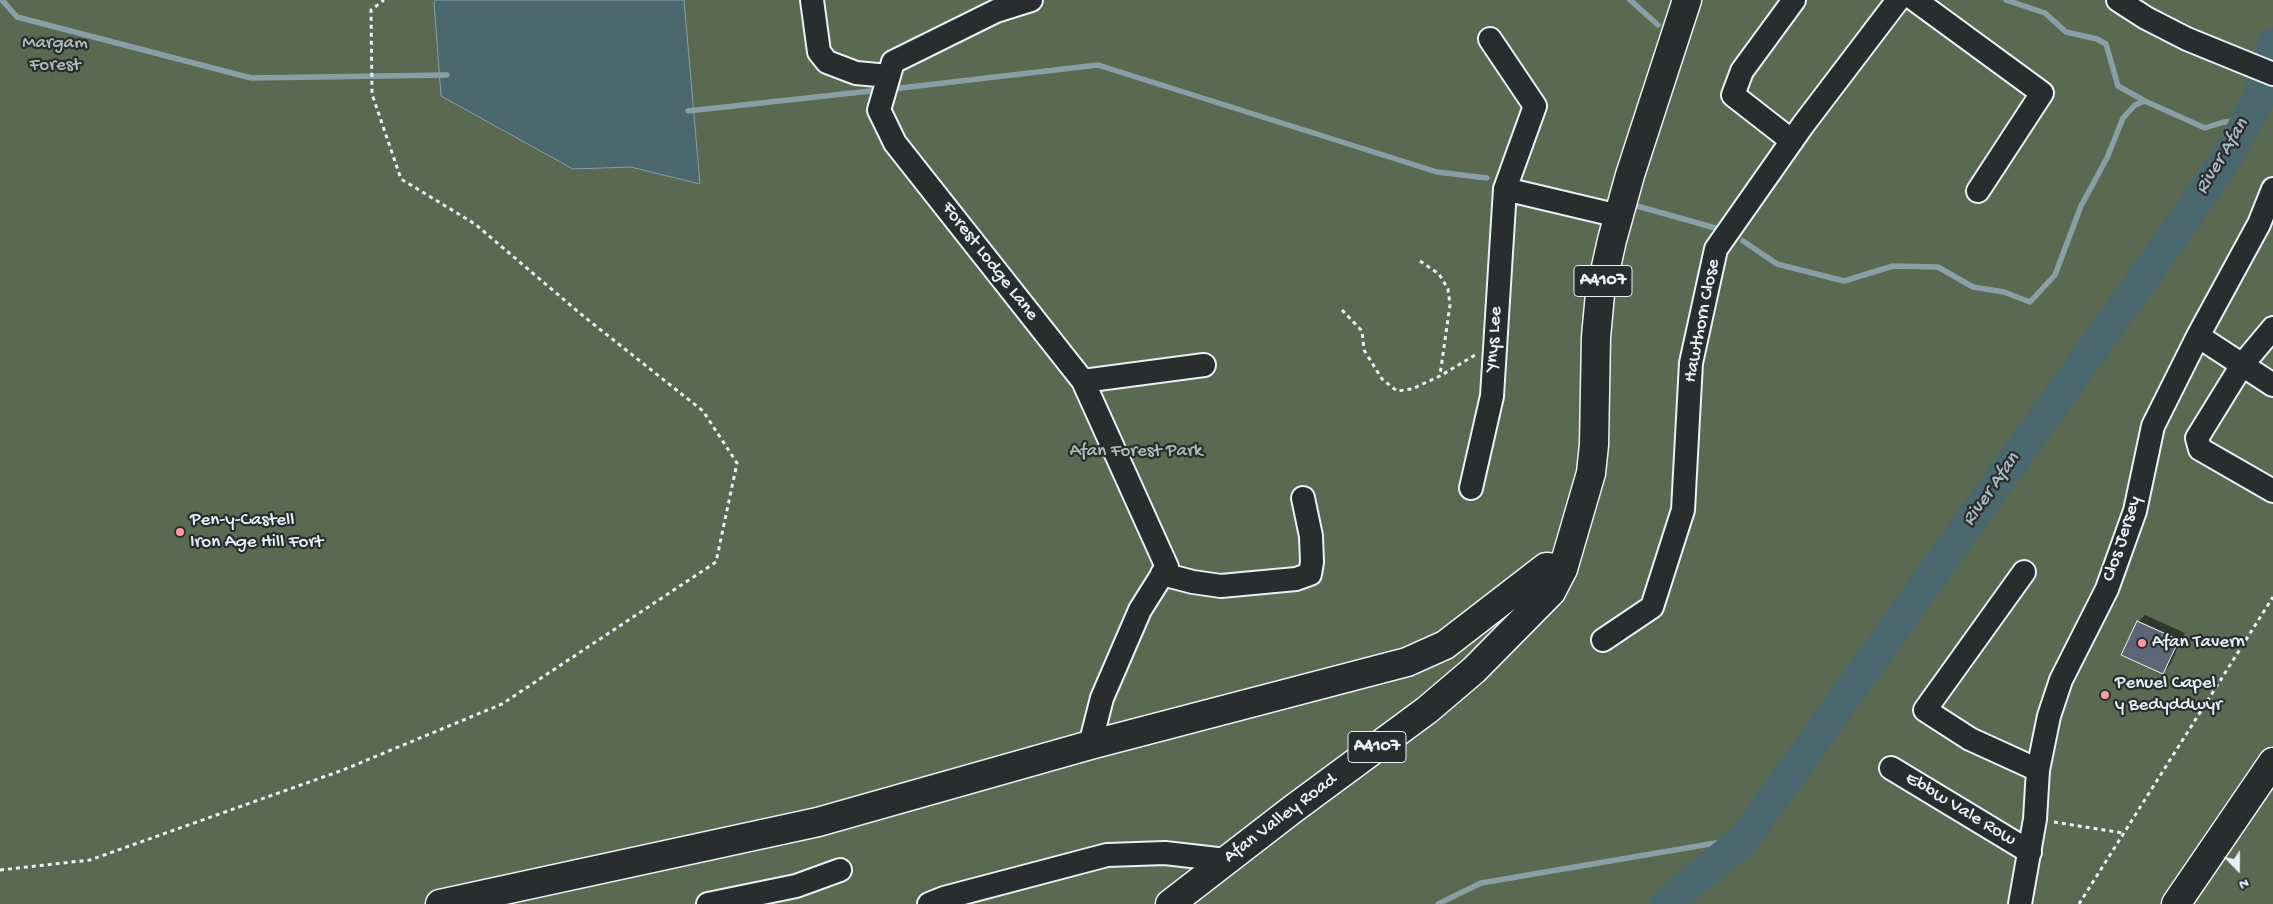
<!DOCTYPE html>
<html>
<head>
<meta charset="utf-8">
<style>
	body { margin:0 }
	#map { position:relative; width:2273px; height:904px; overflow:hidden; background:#34383d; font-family:"Gochi Hand",sans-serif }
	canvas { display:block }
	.north { position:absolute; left:2213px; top:844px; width:50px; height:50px; -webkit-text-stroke:4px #2a2d2e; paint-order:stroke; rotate:158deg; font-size:14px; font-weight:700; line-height:20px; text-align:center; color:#e8f1f8 }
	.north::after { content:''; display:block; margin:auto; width:18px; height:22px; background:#e8f1f8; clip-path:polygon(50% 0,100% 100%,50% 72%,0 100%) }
</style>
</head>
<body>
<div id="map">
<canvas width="2273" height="904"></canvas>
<div class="north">N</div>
</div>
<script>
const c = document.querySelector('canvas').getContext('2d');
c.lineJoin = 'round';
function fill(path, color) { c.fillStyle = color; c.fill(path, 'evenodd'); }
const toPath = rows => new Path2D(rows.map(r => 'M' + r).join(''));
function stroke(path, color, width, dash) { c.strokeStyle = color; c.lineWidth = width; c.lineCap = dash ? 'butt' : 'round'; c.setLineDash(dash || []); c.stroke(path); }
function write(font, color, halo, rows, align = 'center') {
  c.font = font + ' "Gochi Hand",sans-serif'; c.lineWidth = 4.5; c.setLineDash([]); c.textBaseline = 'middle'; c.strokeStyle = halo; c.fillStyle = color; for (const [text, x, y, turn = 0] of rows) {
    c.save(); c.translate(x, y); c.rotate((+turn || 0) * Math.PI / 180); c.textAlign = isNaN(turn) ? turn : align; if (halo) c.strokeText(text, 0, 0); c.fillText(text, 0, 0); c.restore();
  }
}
fill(toPath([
	[0,0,2273,0,2273,904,0,904]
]), '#5a6951');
const water = toPath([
	[436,0,684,0,700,184,631,167,573,169,441,96,434,2,436,0]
]);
fill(water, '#4b686e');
stroke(water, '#8a9fa5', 1);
fill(toPath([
	[2145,615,2185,633,2181,640,2139,621,2139,624,2180,643,2170,665,2163,672,2138,622]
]), '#0007');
stroke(toPath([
	[2,0,17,17,251,78,447,75],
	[1630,0,1658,25],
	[2006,0,2045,13,2066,32,2097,39,2106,44,2118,86,2145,101],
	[892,89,1098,65,1437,172,1487,178],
	[688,111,880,90],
	[1637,206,1719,229],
	[1743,241,1777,264,1844,281,1893,266,1938,267,1973,287,2004,292,2030,302,2055,275,2081,206,2107,158,2123,118,2135,105,2145,101,2205,128,2224,122,2247,120],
	[1438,904,1481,883,1745,838]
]), '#8a9fa5', 5.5);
stroke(toPath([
	[1666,904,1745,838,2178,229,2229,155,2258,99,2273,44]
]), '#4b686e', 32);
const building = toPath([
	[2137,621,2179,640,2163,674,2121,655,2137,621]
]);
fill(building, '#5d6577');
stroke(building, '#e8f1f8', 1);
const minor = toPath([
	[812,0,819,52,827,62,856,73,889,76],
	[1031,0,996,11,893,62,879,110,895,143,1083,381,1167,567,1140,610,1102,698,1090,745],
	[1915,0,2042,93,1978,191],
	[2118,0,2146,18,2187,39,2273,74],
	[1792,141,1733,95,1742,71,1794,0],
	[1505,189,1619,216],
	[2273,328,2242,365,2197,438,2200,449,2273,491],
	[2198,336,2273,385],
	[1083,381,1204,365],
	[1471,488,1492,396,1505,189,1535,106,1490,39],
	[2024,572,1925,710,1970,739,2038,770],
	[1162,574,1193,582,1221,586,1296,579,1310,574,1312,562,1311,536,1303,498],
	[1603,640,1652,607,1683,510,1691,363,1716,249,1803,125,1898,0],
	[1891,768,2030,852],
	[708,904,796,886,840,870],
	[929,904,944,898,1107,855,1165,853,1226,860],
	[2020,904,2035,819,2038,770,2049,716,2061,680,2107,589,2135,511,2153,426,2198,336,2259,224,2273,189]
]);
const major = toPath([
	[440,904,818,822,1090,745,1407,662,1445,645,1546,567,1563,569],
	[1170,904,1293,809,1427,710,1474,670,1551,592,1563,569,1591,473,1594,445,1596,337,1600,294,1612,240,1630,175,1687,0],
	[2176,904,2273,762]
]);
stroke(minor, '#e8f1f8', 26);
stroke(major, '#e8f1f8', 31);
stroke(toPath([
	[1420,261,1439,274,1448,289,1450,305,1440,375],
	[1342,310,1362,331,1364,350,1382,379,1397,391,1412,389,1440,376,1475,355],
	[2054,822,2123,833],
	[0,870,90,860,343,770,502,704,716,562,737,463,703,411,582,315,475,224,401,179,372,94,371,10,384,0],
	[2079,904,2273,597]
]), '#e8f1f8', 3, [4, 4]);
stroke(minor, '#2a2d2e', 22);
stroke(major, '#2a2d2e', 28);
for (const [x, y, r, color] of [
	[180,532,5,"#ff9aa2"],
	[2142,643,5,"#ff9aa2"],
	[2105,695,5,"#ff9aa2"]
]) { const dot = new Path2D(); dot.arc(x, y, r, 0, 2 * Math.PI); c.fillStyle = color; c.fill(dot); stroke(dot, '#2a2d2e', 2); }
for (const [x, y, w] of [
	[1603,281,58],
	[1377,747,58]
]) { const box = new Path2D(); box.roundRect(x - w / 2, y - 15.5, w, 31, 4); c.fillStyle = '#2a2d2e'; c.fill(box); stroke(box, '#e8f1f8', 1); }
write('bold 18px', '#e8f1f8', null, [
	["A4107",1603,281],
	["A4107",1377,747]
]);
write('19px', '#afbbb5', '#2a2d2e', [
	["Margam",55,44],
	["Forest",55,66],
	["Afan Forest Park",1136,452]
]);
write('19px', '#e8f1f8', '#2a2d2e', [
	["Forest Lodge Lane",989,262,52],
	["Hawthorn Close",1703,321,-79],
	["Ynys Lee",1495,339,-86],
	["Clos Jersey",2123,539,-72],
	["Ebbw Vale Row",1960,810,31],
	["Afan Valley Road",1281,819,-37]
]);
write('19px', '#e8f1f8', '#2a2d2e', [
	["Pen-y-Castell",190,521],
	["Iron Age Hill Fort",190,543],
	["Afan Tavern",2152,643],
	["Penuel Capel",2115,684],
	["y Bedyddwyr",2115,706]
], 'left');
write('italic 20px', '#a9bac1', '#2a2d2e', [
	["River Afan",2223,157,-59],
	["River Afan",1992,490,-55]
]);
</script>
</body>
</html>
